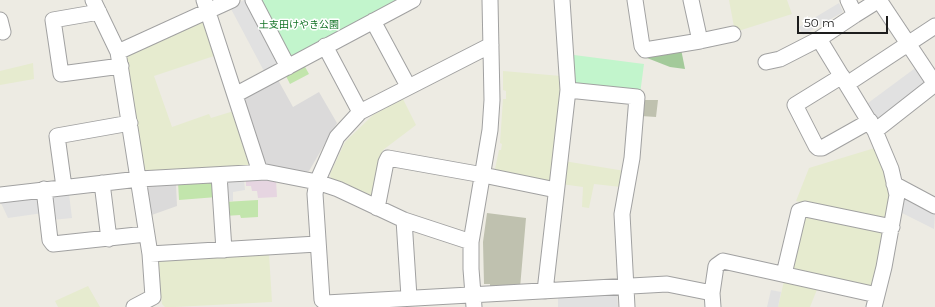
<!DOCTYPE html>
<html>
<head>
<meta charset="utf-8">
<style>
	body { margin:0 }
	#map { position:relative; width:935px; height:307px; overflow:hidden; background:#edebe3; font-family:Montserrat,sans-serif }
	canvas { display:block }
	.scale { position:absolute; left:797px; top:16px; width:91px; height:18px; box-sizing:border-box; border:2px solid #1d1d1d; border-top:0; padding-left:5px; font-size:12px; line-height:14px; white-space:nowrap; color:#1d1d1d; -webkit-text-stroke:3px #fff; paint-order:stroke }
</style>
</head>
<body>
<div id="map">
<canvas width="935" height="307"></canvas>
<div class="scale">50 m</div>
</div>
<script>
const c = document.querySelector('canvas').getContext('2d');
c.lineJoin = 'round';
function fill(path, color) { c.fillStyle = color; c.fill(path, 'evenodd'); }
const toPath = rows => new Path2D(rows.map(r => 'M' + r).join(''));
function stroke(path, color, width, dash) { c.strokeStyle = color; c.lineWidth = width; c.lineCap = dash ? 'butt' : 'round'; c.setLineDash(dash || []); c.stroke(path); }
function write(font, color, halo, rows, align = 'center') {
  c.font = font + ' Montserrat,"Noto Sans JP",sans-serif'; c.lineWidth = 3; c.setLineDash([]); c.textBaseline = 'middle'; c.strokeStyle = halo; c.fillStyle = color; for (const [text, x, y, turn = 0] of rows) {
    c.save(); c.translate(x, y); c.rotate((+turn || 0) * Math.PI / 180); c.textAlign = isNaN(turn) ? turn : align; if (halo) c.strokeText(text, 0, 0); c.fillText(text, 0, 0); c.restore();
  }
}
fill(toPath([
	[277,78,293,107,319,92,337,123,309,171,304,173,268,167,263,163,243,100,245,94],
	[176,184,177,206,146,217,142,185]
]), '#dbdada');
fill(toPath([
	[246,179,276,180,277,197,258,198,257,191,252,191,251,186,246,186]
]), '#e6d5e1');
fill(toPath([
	[645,100,658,100,656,117,641,116,641,102],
	[487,213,526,218,520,288,490,290,490,284,484,284,483,242]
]), '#bfc1af');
fill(toPath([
	[729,0,787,0,792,14,735,32],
	[201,21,207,24,217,55,154,76,172,127,209,114,211,118,237,110,254,164,249,170,146,174,140,169,124,57],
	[33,63,34,79,0,85,0,71],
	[503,71,561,76,561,91,552,180,546,183,498,174,495,169,499,150,501,150,502,144,500,143,503,99,506,99,506,91,503,90],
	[403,99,416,125,383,150,374,196,368,199,331,181,330,174,345,142,373,115],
	[878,147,893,189,888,218,882,221,796,201,809,168],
	[564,161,625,171,621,187,594,184,589,208,582,207,583,187,561,184],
	[801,216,883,229,886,235,875,285,869,289,793,272,789,267],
	[269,254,272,302,174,307,165,307,162,304,157,264,160,259],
	[784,281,818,287,810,307,778,307],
	[88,286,100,307,58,307,55,301]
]), '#e6ebcf');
fill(toPath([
	[304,65,309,74,290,84,285,74],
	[216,181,217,197,179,200,178,182],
	[258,200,258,217,241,218,240,215,225,216,224,202]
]), '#c2e5ac');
fill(toPath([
	[681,49,685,69,670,67,647,58,647,54]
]), '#a3ca9a');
fill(toPath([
	[259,0,400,0,293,57,287,55],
	[574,55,644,64,640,94,575,88,570,59]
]), '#c2f5cc');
fill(toPath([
	[244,0,248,0,279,66,265,73,230,7],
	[839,3,843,12,803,35,799,27],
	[918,66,928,81,879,123,864,106],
	[223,180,244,180,245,190,233,192,233,201,224,201],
	[69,194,72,218,51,220,49,195],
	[905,195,935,211,934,229,898,211,899,199],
	[39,197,43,213,8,218,0,201],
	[771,290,781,292,778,307,767,307],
	[617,293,618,307,558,307,558,296]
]), '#e1e1e1');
const minor = toPath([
	[93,0,118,52,150,254,153,297,134,307],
	[204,0,260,172],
	[253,0,288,67],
	[635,0,642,46,645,50,700,41,691,0],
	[99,12,53,20,61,74,121,66],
	[855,15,879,0,935,84],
	[0,20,3,32],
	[373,21,408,86],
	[819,39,875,131,891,169,897,195,884,267,874,307],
	[700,41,733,34],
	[491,45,360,112,337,137,317,182,315,194,322,300,326,303,667,284,712,293],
	[325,46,360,112],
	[118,52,232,0],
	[766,62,780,59,819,39,855,15,848,0],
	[842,76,795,105,816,146,818,148,822,148,870,121],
	[847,84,935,26],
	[568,90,637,97,632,158,622,214,627,307],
	[235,95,413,0],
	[875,131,935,84],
	[219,175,224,250],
	[102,183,109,239],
	[894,184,935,206],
	[64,187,57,136,130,123],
	[44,189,50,240,53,244,146,234],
	[0,195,139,179,266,172,317,182,338,189,404,220,471,242],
	[377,208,386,162,388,158,483,175,556,190],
	[404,220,409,297],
	[150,254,317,244],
	[784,274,799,211,805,209,892,227],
	[545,291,568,90,562,0],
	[474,307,471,269,471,242,490,130,492,100,490,0],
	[713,307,712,293,716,266,723,261,877,295]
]);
stroke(minor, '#a1a1a1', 17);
stroke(minor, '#fff', 15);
write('10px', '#127325', '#fff', [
	["土支田けやき公園",299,25]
]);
</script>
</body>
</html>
